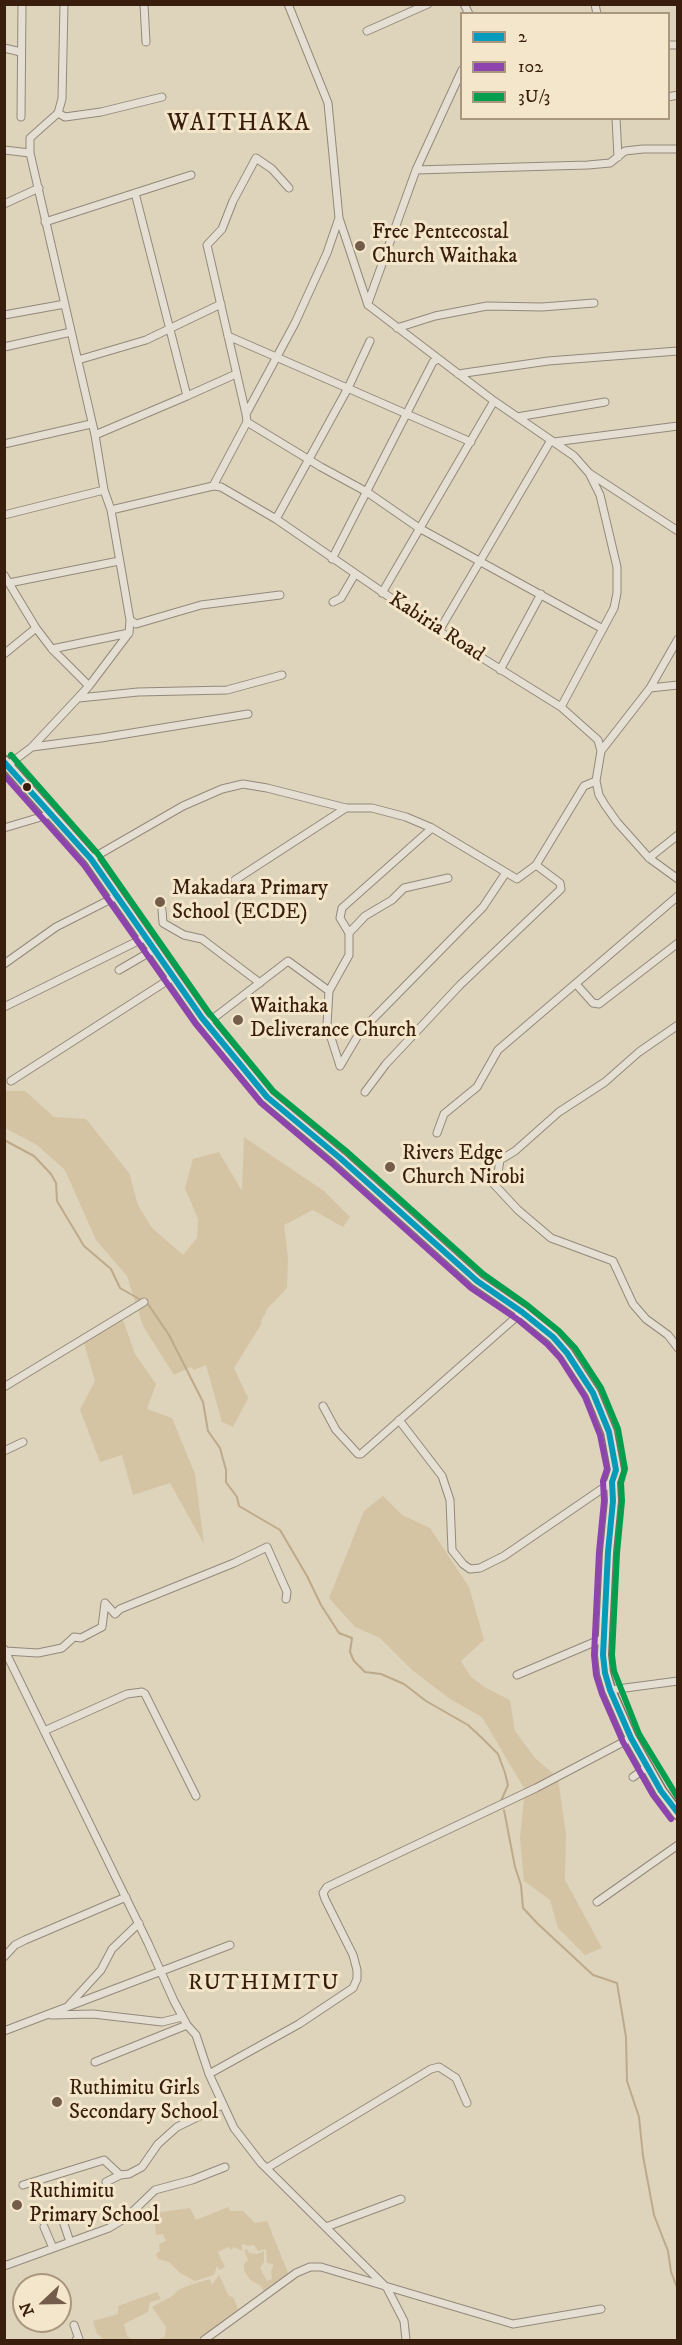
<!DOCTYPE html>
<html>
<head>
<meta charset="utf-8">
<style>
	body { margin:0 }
	#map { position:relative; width:682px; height:2345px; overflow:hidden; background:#ded3bb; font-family:"IM FELL DW Pica",serif }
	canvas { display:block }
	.frame { position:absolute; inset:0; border:6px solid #391e0d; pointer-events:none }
	.legend { position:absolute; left:460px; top:12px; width:210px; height:108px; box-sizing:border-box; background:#f3e6ca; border:2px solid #a9967e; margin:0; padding:8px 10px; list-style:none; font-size:18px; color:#391e0d }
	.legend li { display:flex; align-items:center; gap:12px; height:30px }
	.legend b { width:30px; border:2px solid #a9967e }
	.north { position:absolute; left:12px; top:2273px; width:60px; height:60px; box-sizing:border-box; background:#f3e6ca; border:2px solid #a9967e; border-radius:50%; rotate:248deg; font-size:16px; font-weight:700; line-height:24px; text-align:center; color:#391e0d }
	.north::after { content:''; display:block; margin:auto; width:21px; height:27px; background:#735d4a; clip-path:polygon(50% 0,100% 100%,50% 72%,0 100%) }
</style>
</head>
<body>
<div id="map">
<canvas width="682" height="2345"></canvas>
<div class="frame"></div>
<ul class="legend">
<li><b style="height:8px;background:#069bbb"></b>2</li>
<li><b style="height:8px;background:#8e44ad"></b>102</li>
<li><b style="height:8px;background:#039f4e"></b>3U/3</li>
</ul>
<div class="north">N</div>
</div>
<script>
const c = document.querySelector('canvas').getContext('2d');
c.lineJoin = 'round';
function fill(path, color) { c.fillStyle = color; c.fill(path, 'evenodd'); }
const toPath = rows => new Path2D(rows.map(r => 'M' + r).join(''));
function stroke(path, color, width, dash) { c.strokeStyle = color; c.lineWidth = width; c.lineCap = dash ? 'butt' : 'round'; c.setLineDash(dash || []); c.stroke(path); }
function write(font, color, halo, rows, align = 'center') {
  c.font = font + ' "IM FELL DW Pica",serif'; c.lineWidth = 6; c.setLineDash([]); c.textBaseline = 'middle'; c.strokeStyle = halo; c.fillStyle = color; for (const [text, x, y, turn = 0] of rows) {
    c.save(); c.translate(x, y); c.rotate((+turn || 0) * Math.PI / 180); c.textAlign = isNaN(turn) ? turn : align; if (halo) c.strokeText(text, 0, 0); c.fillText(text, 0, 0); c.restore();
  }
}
fill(toPath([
	[4,1091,25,1091,54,1117,86,1119,129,1173,138,1205,152,1228,183,1255,197,1238,198,1219,185,1188,193,1159,219,1152,242,1191,244,1137,324,1191,350,1217,343,1227,313,1210,284,1225,288,1257,287,1288,268,1308,261,1321,262,1323,234,1368,248,1398,233,1427,222,1422,206,1365,194,1370,191,1367,174,1375,143,1326,127,1276,96,1240,65,1170,37,1145,5,1128],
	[122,1317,135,1354,156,1384,147,1409,172,1418,195,1474,204,1544,170,1483,133,1495,122,1455,100,1462,80,1410,95,1381,82,1336],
	[383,1496,402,1515,430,1528,469,1587,484,1640,461,1661,471,1677,486,1688,510,1700,515,1731,535,1758,558,1778,566,1835,565,1880,602,1948,585,1955,558,1928,550,1900,524,1881,520,1838,525,1790,482,1717,450,1699,411,1669,380,1638,355,1627,329,1598,364,1511],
	[228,2207,230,2211,243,2211,255,2223,267,2221,289,2275,265,2294,260,2285,250,2280,244,2270,244,2264,248,2260,244,2250,247,2249,249,2253,257,2254,264,2251,264,2262,260,2268,267,2281,272,2279,271,2271,273,2266,273,2264,267,2263,266,2249,258,2251,254,2245,247,2246,244,2244,242,2245,242,2251,234,2247,231,2250,228,2247,218,2252,225,2267,219,2270,217,2266,214,2275,195,2281,180,2273,169,2262,158,2259,156,2254,160,2251,159,2244,166,2241,163,2234,156,2235,154,2213,190,2208,196,2220],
	[219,2275,229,2296,233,2297,240,2313,202,2340,154,2340,165,2337,166,2327,152,2307,174,2295,178,2290,190,2285,210,2279,212,2285],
	[157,2292,161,2299,150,2302,148,2312,124,2324,127,2336,132,2340,105,2340,97,2334,93,2321,118,2314,118,2306]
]), '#d5c4a4');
stroke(toPath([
	[4,1140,34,1156,51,1174,56,1183,57,1201,84,1246,111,1269,120,1288,148,1304,169,1335,203,1402,208,1431,220,1448,226,1470,226,1482,237,1497,239,1506,280,1530,307,1576,321,1605,339,1633,352,1638,350,1652,354,1661,365,1672,381,1674,404,1684,426,1701,468,1725,482,1738,498,1754,505,1773,508,1785,501,1801],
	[504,1810,515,1867,521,1885,523,1908,537,1923,593,1975,617,1983,626,2037,627,2081,639,2117,643,2156,654,2215,668,2251,671,2272,678,2290]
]), '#bdaa8b', 2);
const street = toPath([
	[144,4,146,42],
	[288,4,328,103,339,218,368,305,494,401,574,456,589,473,600,495,617,567,617,593,614,608,561,707],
	[464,4,469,14],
	[595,4,597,14],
	[367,31,428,4],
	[668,45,678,45],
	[4,48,21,52],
	[668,97,678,95],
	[58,113,65,117,101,112,162,97],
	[21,117,22,4],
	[616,118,618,157],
	[4,150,30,153],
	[416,170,588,165,610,163,625,151,643,149,678,149],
	[4,204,39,188],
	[45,222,191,175],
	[368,303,416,170,462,70],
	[4,315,65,304],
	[397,328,435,316,487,306,542,307,594,303],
	[228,336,471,442],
	[4,347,71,332],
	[78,360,146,340,221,304],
	[458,374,548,361,678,351],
	[187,396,236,374],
	[246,414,207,245,222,229,233,201,256,158,272,169,289,188],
	[517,417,605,402],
	[247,422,321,467,367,492,419,528,603,629],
	[95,435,187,396,135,193],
	[554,442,678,426],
	[4,444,91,424],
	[589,473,678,531],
	[213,486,247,422,246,414,295,323,327,253,339,218],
	[111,510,213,486,221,487,276,519,439,631,561,707,598,740,601,751,596,781,599,795,605,805,617,822,649,858,678,879],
	[4,515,104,490],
	[276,519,348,388,370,341],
	[332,559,433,362,438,359],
	[4,575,36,628,52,649,89,686],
	[7,580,9,583,119,561],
	[382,593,494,401],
	[333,602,341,598,355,574],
	[130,620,136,624,201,605,280,595],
	[439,631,551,440],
	[52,649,129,633],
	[4,654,36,628],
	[500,670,541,594],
	[650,688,678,639],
	[79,698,138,692,227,690,282,675],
	[32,747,101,738,248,714],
	[601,751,650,688,678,685],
	[8,765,32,747,89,686,129,633,130,620,111,510,104,490,95,435,30,153,30,138,58,113,62,99,64,4],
	[4,828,51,814],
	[649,858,678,835],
	[91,859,183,806,222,789,243,784,267,788,346,808,372,808,406,817,432,828,517,879,536,865,584,786,596,781],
	[235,880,346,808],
	[162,910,163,923,184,935,202,939,260,983],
	[349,933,365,916,392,900,404,888,448,878],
	[4,964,56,927,117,896],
	[119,970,155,949],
	[576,984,593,1003,599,1004,678,943],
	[329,991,349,955,349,933,340,918,342,908,432,828],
	[4,1007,146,937],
	[206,1024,288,961,329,991,327,1025,340,1066],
	[678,1025,639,1052,605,1082,559,1112,515,1151,500,1160,497,1179,490,1180,518,1210,551,1238,613,1261,633,1304,646,1319,668,1335,678,1348],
	[340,1066,360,1032,483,907,505,874],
	[11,1081,173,977],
	[365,1092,386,1064,460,985,561,889,560,883,536,865],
	[437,1133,444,1114,477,1087,498,1050,678,896],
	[4,1387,144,1302],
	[323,1406,336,1430,358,1454,361,1454,522,1312],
	[399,1420,442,1476,450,1500,452,1550,463,1564,470,1569,480,1568,504,1556,612,1482],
	[4,1451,23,1442],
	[4,1649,148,1943,174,2001,187,2025,196,2035,209,2074,234,2128,261,2163,387,2288,404,2321,406,2340],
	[5,1651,38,1653,62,1648,74,1637,81,1638,102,1627,105,1603,115,1614,120,1609,234,1563,267,1547,287,1592,286,1599],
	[517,1675,604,1638],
	[610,1690,678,1681],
	[44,1731,127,1694,142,1692,145,1694,196,1796],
	[633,1777,647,1767],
	[597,1902,678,1845],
	[4,1957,15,1945,25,1940,126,1897],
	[69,2005,101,1970,112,1949,139,1923],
	[51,2015,93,2014,162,2022,182,2017],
	[4,2031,230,1945],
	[95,2062,187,2025],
	[209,2074,299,2024,353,1988,357,1979,357,1970,353,1955,325,1899,323,1893,327,1887,536,1788,631,1738],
	[267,2168,431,2069,439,2067,456,2078,467,2103],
	[106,2182,120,2175],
	[23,2185,104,2160,120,2175,129,2174,142,2167,158,2144,177,2127,222,2105],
	[64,2224,70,2242],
	[44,2227,53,2248],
	[326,2227,401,2199],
	[4,2266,109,2228,127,2217,155,2190,192,2180,225,2167],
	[74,2325,79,2339,76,2340],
	[204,2340,296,2273,310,2267,321,2267,513,2324,601,2309]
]);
const secondary = toPath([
	[4,761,91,859,202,1018,267,1097,340,1158,477,1281,522,1312,553,1337,567,1353,593,1393,609,1432,616,1470,612,1482,613,1501,608,1552,603,1655,605,1673,610,1690,631,1738,661,1791,678,1814]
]);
stroke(street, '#93897a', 9);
stroke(secondary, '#7c7163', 13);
stroke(street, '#e5dfd3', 7);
stroke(secondary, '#e5dfd3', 10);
stroke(toPath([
	[4,762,91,859,202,1018,267,1097,340,1158,477,1281,522,1312,553,1337,567,1353,593,1393,609,1432,616,1470,612,1482,613,1501,608,1552,603,1655,605,1673,610,1690,631,1738,661,1791,678,1813]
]), '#069bbb', 6);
stroke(toPath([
	[4,775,84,865,195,1023,261,1103,334,1165,471,1288,517,1319,547,1344,560,1358,585,1397,600,1435,607,1469,603,1481,604,1501,599,1552,594,1655,596,1675,602,1694,623,1742,653,1795,671,1819]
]), '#8e44ad', 6);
stroke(toPath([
	[11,755,98,854,209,1013,273,1091,346,1151,483,1274,527,1305,559,1331,575,1348,601,1388,618,1429,625,1469,621,1483,622,1501,617,1553,612,1655,614,1671,639,1734,678,1798]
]), '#039f4e', 6);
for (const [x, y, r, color] of [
	[360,246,6,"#735d4a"],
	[27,787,5,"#391e0d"],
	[160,902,6,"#735d4a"],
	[238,1020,6,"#735d4a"],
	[390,1167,6,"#735d4a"],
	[57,2102,6,"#735d4a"],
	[17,2205,6,"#735d4a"]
]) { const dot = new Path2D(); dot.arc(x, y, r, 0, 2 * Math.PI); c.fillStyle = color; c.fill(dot); stroke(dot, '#f3e6ca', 2); }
write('21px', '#391e0d', '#f3e6ca', [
	["Free Pentecostal",372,234],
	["Church Waithaka",372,258],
	["Makadara Primary",172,890],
	["School (ECDE)",172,914],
	["Waithaka",250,1008],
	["Deliverance Church",250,1032],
	["Rivers Edge",402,1155],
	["Church Nirobi",402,1179],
	["Ruthimitu Girls",69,2090],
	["Secondary School",69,2114],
	["Ruthimitu",29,2193],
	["Primary School",29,2217]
], 'left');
write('21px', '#391e0d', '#f3e6ca', [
	["Kabiria Road",436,628,33]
]);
c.letterSpacing = '1.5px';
write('22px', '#391e0d', '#f3e6ca', [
	["RUTHIMITU",264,1984]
]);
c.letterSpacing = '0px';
c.letterSpacing = '1.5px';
write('24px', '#391e0d', '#f3e6ca', [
	["WAITHAKA",239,125]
]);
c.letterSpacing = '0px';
</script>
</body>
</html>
